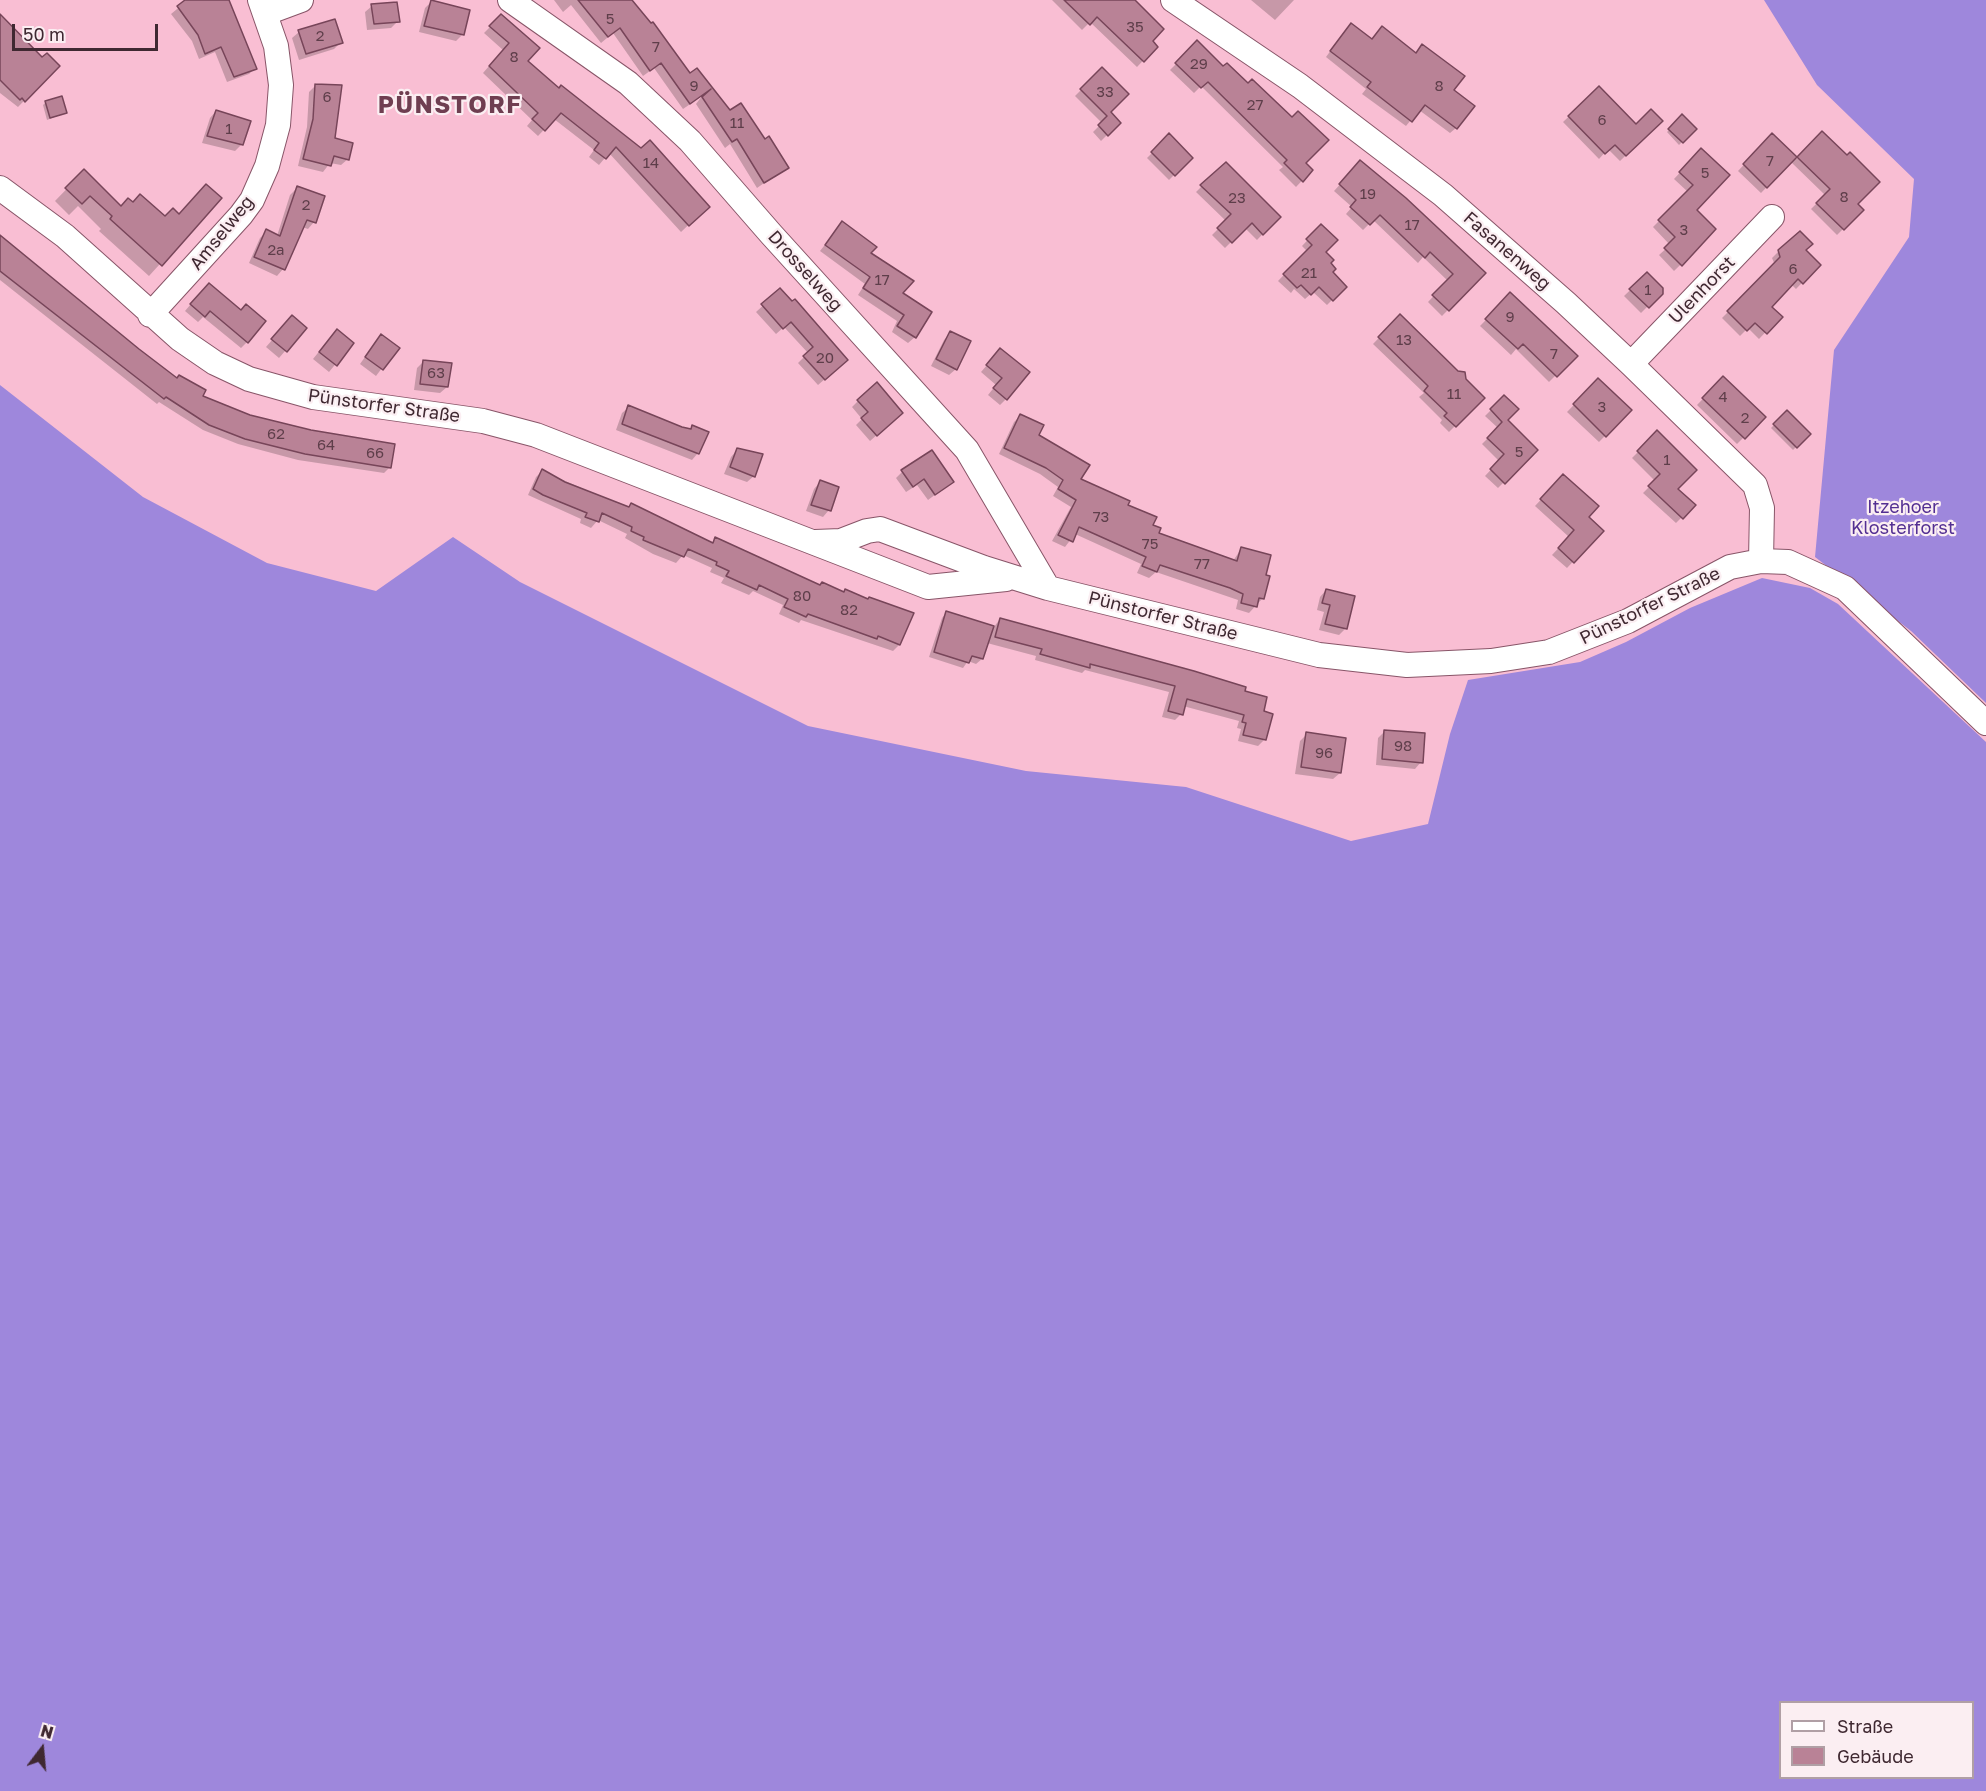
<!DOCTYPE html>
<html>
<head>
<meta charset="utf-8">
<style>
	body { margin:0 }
	#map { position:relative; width:1986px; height:1791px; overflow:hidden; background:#f9bed3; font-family:"Golos Text",sans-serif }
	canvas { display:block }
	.legend { position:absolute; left:1779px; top:1701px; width:195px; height:78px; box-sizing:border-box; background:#fbeef2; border:2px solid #b09fa5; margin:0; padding:8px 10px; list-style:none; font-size:18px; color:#3f2831 }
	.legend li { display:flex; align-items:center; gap:12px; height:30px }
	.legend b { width:30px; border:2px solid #b09fa5 }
	.north { position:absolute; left:12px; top:1719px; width:60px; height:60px; -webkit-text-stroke:4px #fbeef2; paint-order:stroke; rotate:16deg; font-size:16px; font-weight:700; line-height:24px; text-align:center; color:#3f2831 }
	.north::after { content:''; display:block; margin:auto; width:21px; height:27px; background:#3f2831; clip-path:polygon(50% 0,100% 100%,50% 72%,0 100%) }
	.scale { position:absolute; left:12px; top:24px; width:146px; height:27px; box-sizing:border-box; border:3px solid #3f2831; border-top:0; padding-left:8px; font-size:18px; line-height:21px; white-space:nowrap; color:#3f2831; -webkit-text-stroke:4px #fbeef2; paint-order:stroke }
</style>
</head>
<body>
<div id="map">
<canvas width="1986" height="1791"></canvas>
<ul class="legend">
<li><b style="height:8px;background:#fff"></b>Straße</li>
<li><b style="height:16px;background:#b98296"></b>Gebäude</li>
</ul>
<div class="north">N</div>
<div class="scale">50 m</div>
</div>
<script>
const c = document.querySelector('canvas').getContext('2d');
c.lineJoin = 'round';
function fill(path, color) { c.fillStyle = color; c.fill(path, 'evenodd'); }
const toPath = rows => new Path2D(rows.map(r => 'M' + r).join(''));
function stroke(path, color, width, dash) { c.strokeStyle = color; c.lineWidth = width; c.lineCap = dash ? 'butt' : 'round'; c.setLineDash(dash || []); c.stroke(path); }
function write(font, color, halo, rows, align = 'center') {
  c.font = font + ' "Golos Text",sans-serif'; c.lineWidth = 4.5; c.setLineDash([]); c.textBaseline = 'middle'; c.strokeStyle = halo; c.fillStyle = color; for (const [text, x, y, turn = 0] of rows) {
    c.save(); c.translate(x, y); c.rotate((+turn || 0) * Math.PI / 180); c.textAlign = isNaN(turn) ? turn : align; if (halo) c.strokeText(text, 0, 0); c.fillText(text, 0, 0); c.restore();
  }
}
fill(toPath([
	[1764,0,1986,0,1986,703,1911,631,1815,557,1834,350,1909,237,1914,179,1817,85],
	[0,385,143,497,267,563,376,591,453,537,520,582,808,726,1026,771,1186,787,1351,841,1428,824,1450,734,1468,680,1580,662,1626,642,1690,608,1762,578,1810,588,1838,604,1986,742,1986,1791,0,1791],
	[1972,1702,1972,1778,1780,1778,1780,1702]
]), '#9e87dc');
fill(toPath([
	[188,0,227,0,255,68,249,74,227,82,215,52,199,59,192,41,171,14],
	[554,0,630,0,690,75,697,70,730,112,765,141,787,167,757,188,730,144,725,148,696,104,702,96,683,109,654,68,643,76,613,33,601,43,571,5,563,12],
	[1052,0,1108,0,1156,47,1137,67,1090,22,1082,30],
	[1251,0,1294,0,1275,20],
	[431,2,468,11,462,35,456,41,419,32,425,8],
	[372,6,398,21,391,28,367,30,365,12],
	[501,16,526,61,701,213,681,232,609,153,599,165,589,157,594,150,554,119,538,136,527,126,532,120,483,73,503,50,484,33],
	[0,30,42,59,58,66,18,107,0,93],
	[1345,31,1371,41,1456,128,1450,133,1419,110,1406,126,1362,94,1366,89,1326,57],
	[299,32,341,42,334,49,299,60,292,38],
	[1197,43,1311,171,1296,187,1279,170,1283,167,1201,86,1194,93,1170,70],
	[1102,69,1109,112,1119,123,1101,141,1093,132,1102,123,1075,96],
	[316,85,333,139,348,159,341,165,330,163,323,172,298,166,307,127,309,92],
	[1599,88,1636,126,1661,121,1620,161,1608,149,1599,159,1563,122],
	[46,102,65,113,47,120,43,105],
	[216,111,242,144,235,151,202,143,210,118],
	[1682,117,1695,129,1679,145,1667,132],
	[1822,133,1856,204,1862,210,1837,235,1811,209,1825,195,1791,162,1761,193,1738,171,1772,135,1797,159],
	[1169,136,1191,158,1169,180,1147,158],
	[1701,150,1695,210,1707,239,1674,271,1659,255,1670,245,1653,227,1688,192,1674,179],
	[1355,168,1484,273,1442,316,1428,302,1448,281,1423,257,1418,263,1373,220,1363,230,1346,214,1352,207,1334,191],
	[84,171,121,207,165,218,179,216,220,198,149,276,99,231,101,229,78,206,69,215,55,201],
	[1202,186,1279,217,1257,240,1245,228,1225,248,1212,235,1226,221,1196,192],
	[297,188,314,222,308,229,302,227,283,269,277,276,249,263,260,238,267,231,277,236,290,195],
	[842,223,900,293,915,337,908,343,892,332,897,321,858,295,865,284,820,251],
	[1321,226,1324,252,1331,273,1345,287,1327,305,1313,292,1305,299,1294,289,1291,293,1278,281,1307,251,1302,246],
	[0,237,139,351,200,396,390,467,384,473,298,460,238,444,203,430,159,402,157,404,0,280],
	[1804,250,1819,265,1796,289,1791,284,1770,307,1780,317,1759,339,1748,328,1740,336,1722,318,1775,265,1772,258,1779,251],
	[1647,274,1661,293,1641,313,1624,296],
	[780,290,840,366,818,385,798,363,808,353,784,327,776,334,756,312],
	[202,291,241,312,247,342,241,348,203,317,198,322,185,311],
	[1511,294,1575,356,1549,382,1516,349,1511,355,1480,326],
	[1400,316,1483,398,1449,432,1440,423,1442,420,1419,397,1424,393,1373,344],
	[286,324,305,328,279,358,266,347],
	[950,333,956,369,949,375,931,366,944,340],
	[330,338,352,344,329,372,313,359],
	[375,343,397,348,376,376,360,364],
	[1000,350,1006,399,1000,405,988,395,996,385,981,372],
	[424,361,447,387,440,393,414,390,417,368],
	[1723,378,1764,417,1737,444,1697,405],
	[1598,380,1630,410,1599,442,1567,412],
	[1504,397,1506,420,1536,450,1498,488,1485,476,1499,461,1482,444,1498,428,1485,416],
	[858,401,895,419,870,441,856,425,862,419,852,407],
	[629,407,690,430,693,427,698,453,692,460,616,430,622,413],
	[1787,412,1809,434,1793,450,1771,428],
	[1021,415,1079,479,1126,506,1151,526,1157,534,1233,561,1241,549,1264,576,1262,599,1249,613,1236,609,1238,600,1156,572,1149,578,1137,573,1141,564,1075,534,1065,547,1052,541,1071,507,1053,496,1058,487,1040,474,999,454,1014,422],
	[1657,433,1676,489,1694,505,1676,523,1643,493,1655,481,1632,458],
	[737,450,754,476,747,482,724,474,731,457],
	[542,471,711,544,716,539,899,645,893,651,801,620,799,623,779,614,783,605,753,591,749,595,721,583,724,578,710,572,712,568,683,555,676,563,653,554,625,538,627,534,598,520,591,528,580,523,581,519,528,495,536,477],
	[902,472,952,482,928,500,917,485,906,492,896,478],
	[1563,476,1587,517,1602,531,1567,568,1552,555,1569,537,1535,506],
	[820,482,829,510,823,517,806,511,814,489],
	[1326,590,1346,628,1339,635,1319,630,1324,612,1317,610,1320,597],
	[947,612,994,627,1000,619,1243,692,1262,712,1271,715,1264,740,1258,746,1238,741,1241,729,1237,728,1239,721,1183,706,1181,714,1175,720,1162,717,1169,692,1085,670,1082,673,1035,660,1036,656,987,643,982,659,976,664,968,661,963,668,929,657,942,618],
	[1385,731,1421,762,1415,769,1376,765,1378,738],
	[1307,734,1340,773,1333,779,1295,774,1300,741]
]), '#0003');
const building = toPath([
	[185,0,229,0,257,69,234,77,221,47,205,54,198,35,177,6,185,0],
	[431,0,470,10,464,35,424,26,431,0],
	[578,0,632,0,651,23,653,22,690,73,697,68,730,110,741,103,765,139,769,136,789,168,764,183,737,139,732,142,702,97,711,89,690,104,661,63,650,71,620,28,608,37,578,0],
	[1064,0,1135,0,1164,29,1153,41,1158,47,1144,62,1097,17,1090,25,1064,0],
	[397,2,400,22,374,24,371,4,397,2],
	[0,14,42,57,47,53,60,66,25,102,22,98,20,100,0,80,0,14],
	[501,14,540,48,528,61,559,88,561,85,641,148,650,140,710,207,689,226,616,147,606,159,594,150,599,143,561,113,545,131,532,119,538,113,489,66,509,43,489,26,501,14],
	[335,19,343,43,306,54,298,30,335,19],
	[1351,23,1372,39,1382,26,1416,53,1422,44,1465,76,1454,90,1475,106,1457,129,1425,105,1412,122,1367,87,1371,82,1330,51,1351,23],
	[1197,40,1223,66,1227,63,1248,83,1252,79,1292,117,1298,111,1329,140,1306,163,1313,170,1303,182,1284,163,1287,160,1208,82,1201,88,1175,63,1197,40],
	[1102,67,1129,94,1111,112,1121,123,1108,136,1098,125,1107,116,1080,89,1102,67],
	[315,84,342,85,335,138,353,143,349,160,334,156,331,166,303,159,313,119,315,84],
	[1599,86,1636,124,1651,109,1663,121,1626,156,1615,145,1605,154,1568,116,1599,86],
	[62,96,67,113,50,118,45,101,62,96],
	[216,110,251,121,243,145,207,136,216,110],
	[1682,114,1697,129,1683,143,1668,129,1682,114],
	[1822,131,1847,155,1850,152,1880,182,1858,204,1864,210,1844,230,1816,203,1830,189,1797,157,1767,188,1743,164,1772,133,1797,157,1822,131],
	[1169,133,1193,158,1175,176,1151,152,1169,133],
	[1701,148,1730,175,1697,210,1716,229,1682,266,1664,248,1675,237,1658,220,1693,185,1679,172,1701,148],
	[1360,160,1406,198,1486,273,1449,311,1432,295,1453,274,1430,252,1425,258,1380,215,1370,225,1350,207,1356,200,1339,184,1360,160],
	[1226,162,1281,217,1263,235,1252,223,1232,243,1217,228,1231,214,1200,185,1226,162],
	[84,169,121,206,128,198,133,202,140,194,165,216,173,208,179,214,206,184,222,198,162,266,110,219,112,216,90,196,82,204,65,188,84,169],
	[297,186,325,196,316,223,307,220,285,270,254,257,266,229,280,236,297,186],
	[842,221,877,247,871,253,914,281,903,293,932,312,916,338,897,326,904,315,863,288,870,277,825,245,842,221],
	[1321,224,1338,240,1326,252,1334,260,1331,263,1336,269,1333,272,1347,287,1333,301,1319,287,1311,295,1301,285,1297,288,1283,274,1312,245,1306,239,1321,224],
	[1800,231,1813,244,1806,250,1821,265,1803,284,1798,279,1772,307,1783,317,1767,334,1755,323,1747,331,1727,311,1780,257,1778,250,1800,231],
	[0,235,139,349,177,378,179,375,206,390,203,396,250,415,311,430,395,444,391,468,305,454,245,439,209,425,166,397,164,399,0,271,0,235],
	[1647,272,1663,288,1663,294,1649,308,1629,289,1647,272],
	[209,283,241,310,246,304,266,321,248,343,210,311,205,317,190,304,209,283],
	[780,288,792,301,795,299,848,360,825,380,803,356,813,347,791,322,783,329,761,304,780,288],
	[1510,292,1578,356,1557,377,1523,344,1518,349,1485,319,1510,292],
	[1400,314,1458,371,1465,372,1466,379,1485,398,1456,427,1444,416,1447,413,1424,391,1428,386,1378,337,1400,314],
	[292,315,307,328,287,352,271,339,292,315],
	[337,329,354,343,337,366,319,352,337,329],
	[950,331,971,341,957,370,936,359,950,331],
	[381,334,400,348,383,370,365,357,381,334],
	[1000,348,1030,372,1007,400,993,388,1002,378,986,365,1000,348],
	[423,360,452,363,448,387,420,384,423,360],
	[1723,376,1766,417,1745,439,1702,398,1723,376],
	[1598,378,1632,410,1606,437,1573,404,1598,378],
	[877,382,903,413,877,436,861,418,868,412,857,400,877,382],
	[1504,395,1519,409,1508,420,1538,450,1505,484,1490,469,1504,454,1487,438,1502,422,1490,409,1504,395],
	[628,405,682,427,691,429,692,425,709,432,699,454,622,424,628,405],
	[1787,410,1811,434,1797,448,1773,424,1787,410],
	[1020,414,1044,425,1039,435,1090,465,1081,479,1130,501,1128,505,1157,517,1153,525,1161,528,1159,533,1237,561,1241,547,1271,555,1266,575,1270,576,1264,599,1259,598,1257,607,1241,603,1243,594,1230,588,1160,565,1157,572,1142,566,1146,557,1079,527,1073,542,1058,535,1076,500,1058,489,1063,480,1046,468,1004,448,1020,414],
	[1657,430,1697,470,1678,489,1696,505,1683,519,1648,486,1660,474,1637,451,1657,430],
	[737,448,763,454,755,477,730,467,737,448],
	[932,450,954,482,935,495,924,479,913,487,901,470,932,450],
	[542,469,565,482,629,507,631,503,713,543,715,537,820,585,822,582,844,592,845,589,868,599,869,597,914,613,900,645,878,636,877,639,808,614,806,617,784,607,788,599,759,585,757,590,726,576,729,571,716,565,717,562,688,549,684,557,643,540,644,537,631,531,632,527,602,513,599,522,585,517,587,513,543,495,533,489,542,469],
	[1563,474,1599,506,1589,517,1604,531,1574,563,1558,548,1574,530,1540,499,1563,474],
	[820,480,839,487,831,511,811,505,820,480],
	[1326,589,1355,596,1347,629,1325,624,1330,605,1322,603,1326,589],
	[946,611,994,626,983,659,972,656,969,663,934,652,946,611],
	[1000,618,1194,671,1246,687,1245,691,1267,697,1264,711,1273,714,1266,740,1243,735,1246,723,1242,722,1244,715,1187,699,1183,715,1168,711,1175,686,1090,664,1090,668,1040,654,1042,649,995,637,1000,618],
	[1384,730,1425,733,1423,763,1382,759,1384,730],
	[1306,732,1346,738,1341,773,1301,767,1306,732]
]);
fill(building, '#b98296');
stroke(building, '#774559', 1.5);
const street = toPath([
	[510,0,628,83,690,141,771,234,967,450,1048,588],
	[1173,0,1300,86,1443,195,1566,303,1631,364,1755,485,1762,508,1761,561],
	[266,13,301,0],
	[0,188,65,236,180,339,215,363,249,379,313,397,483,421,536,435,928,587,1006,579],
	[150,315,241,215,252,200,267,166,278,125,281,85,276,46,260,0],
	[1631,364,1772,217],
	[815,542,841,541,867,531,880,529,984,568,1048,588,1319,655,1407,665,1491,661,1549,652,1628,621,1730,567,1761,561,1788,562,1845,588,1986,723]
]);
stroke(street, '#885568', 26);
stroke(street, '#fff', 24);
write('15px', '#5e3e4a', null, [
	["5",610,19],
	["35",1135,27],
	["2",320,36],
	["7",656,47],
	["8",514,57],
	["29",1199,64],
	["9",694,86],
	["8",1439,86],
	["33",1105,92],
	["6",327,97],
	["27",1255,105],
	["6",1602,120],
	["11",737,123],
	["1",229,129],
	["7",1770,161],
	["14",651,163],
	["5",1705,173],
	["19",1368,194],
	["8",1844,197],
	["23",1237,198],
	["2",306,205],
	["17",1412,225],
	["3",1684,230],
	["2a",276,250],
	["6",1793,269],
	["21",1309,273],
	["17",882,280],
	["1",1648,290],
	["9",1510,317],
	["13",1404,340],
	["7",1554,354],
	["20",825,358],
	["63",436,373],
	["11",1454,394],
	["4",1723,397],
	["3",1602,407],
	["2",1745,418],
	["62",276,434],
	["64",326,445],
	["5",1519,452],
	["66",375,453],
	["1",1667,460],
	["73",1101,517],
	["75",1150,544],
	["77",1202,564],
	["80",802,596],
	["82",849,610],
	["98",1403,746],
	["96",1324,753]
]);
write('18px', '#3f2831', '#fbeef2', [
	["Amselweg",222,233,-51],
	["Fasanenweg",1507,251,41],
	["Drosselweg",805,271,48],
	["Ulenhorst",1702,290,-46],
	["Pünstorfer Straße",384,406,8],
	["Pünstorfer Straße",1650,606,-26],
	["Pünstorfer Straße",1163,616,14]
]);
write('18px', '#532f92', '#fbeef2', [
	["Itzehoer",1903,507],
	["Klosterforst",1903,528]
]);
c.letterSpacing = '1.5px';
write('bold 24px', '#6f3e51', '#fbeef2', [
	["PÜNSTORF",450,105]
]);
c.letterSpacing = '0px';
</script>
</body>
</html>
